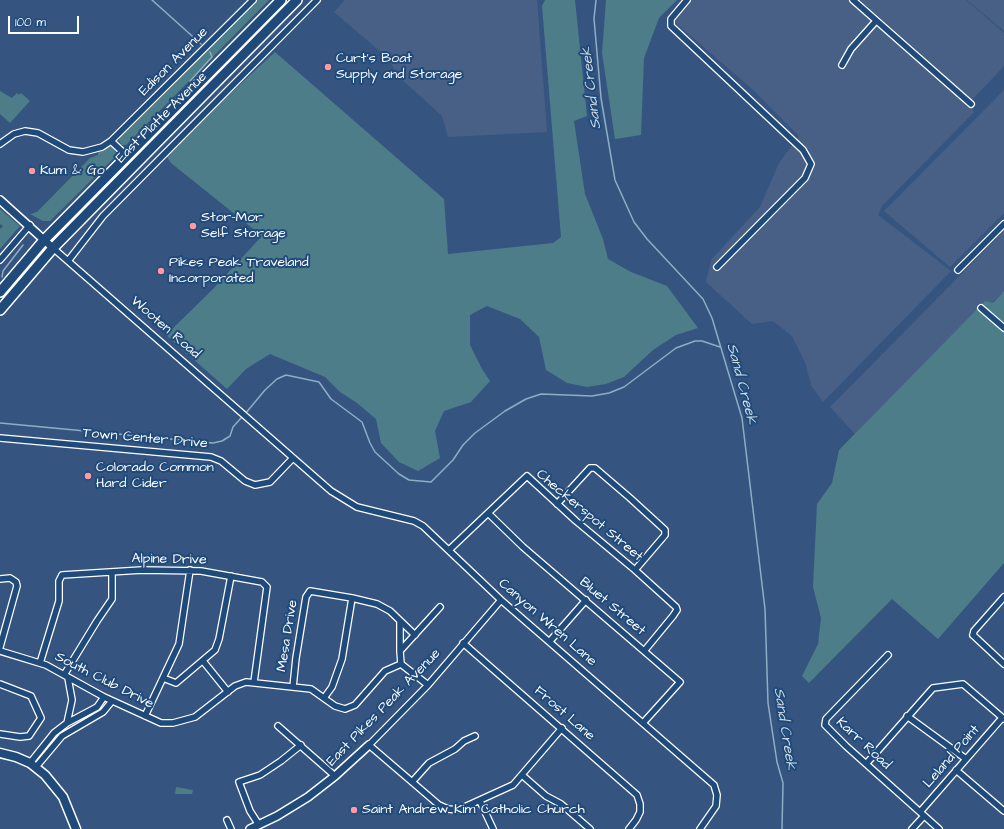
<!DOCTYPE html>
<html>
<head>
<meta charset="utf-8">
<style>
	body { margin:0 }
	#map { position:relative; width:1004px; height:829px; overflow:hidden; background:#355580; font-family:"Architects Daughter",sans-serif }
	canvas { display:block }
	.scale { position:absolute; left:8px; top:16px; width:71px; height:18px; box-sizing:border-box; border:2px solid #fff; border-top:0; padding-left:5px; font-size:12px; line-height:14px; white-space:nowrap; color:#fff; -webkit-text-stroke:3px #1f4a7a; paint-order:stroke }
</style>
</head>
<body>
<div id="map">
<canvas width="1004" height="829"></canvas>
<div class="scale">100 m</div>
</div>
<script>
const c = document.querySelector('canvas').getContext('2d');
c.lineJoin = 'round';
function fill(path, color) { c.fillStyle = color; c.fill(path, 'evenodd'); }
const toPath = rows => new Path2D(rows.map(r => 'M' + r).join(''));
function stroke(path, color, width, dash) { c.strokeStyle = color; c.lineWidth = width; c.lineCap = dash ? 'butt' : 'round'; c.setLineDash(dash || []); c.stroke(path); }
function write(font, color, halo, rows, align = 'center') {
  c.font = font + ' "Architects Daughter",sans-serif'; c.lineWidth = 4; c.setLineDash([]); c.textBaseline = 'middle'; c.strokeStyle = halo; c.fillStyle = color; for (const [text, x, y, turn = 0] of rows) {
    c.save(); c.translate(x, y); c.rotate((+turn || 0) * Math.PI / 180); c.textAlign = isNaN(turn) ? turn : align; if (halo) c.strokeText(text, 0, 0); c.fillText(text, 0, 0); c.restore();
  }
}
fill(toPath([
	[345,0,537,0,547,132,448,137,442,116,397,75,389,59,334,12],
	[687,0,850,0,971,104,974,112,882,206,878,215,951,271,823,402,811,385,805,362,792,336,773,321,752,324,706,282,711,260,760,207,779,163,799,136,751,88,671,19],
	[860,0,966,0,1004,33,1004,66,972,100],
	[967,0,1004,0,1004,31],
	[1004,90,1004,213,950,267,884,211],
	[1004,231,1004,291,992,303,985,301,855,434,830,407]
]), '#486086');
fill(toPath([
	[254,0,269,0,126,145,122,145,119,141,119,137],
	[545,0,575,0,587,116,574,121,585,194,603,239,608,259,631,272,667,286,698,328,676,335,653,350,624,377,606,384,587,387,567,383,546,370,539,337,520,319,487,306,470,315,470,345,482,369,490,381,471,402,444,411,435,431,440,458,418,471,399,462,381,443,376,419,357,403,340,392,325,377,270,354,246,369,227,389,166,335,213,289,262,236,171,163,165,154,275,52,444,199,448,254,553,243,561,237,542,6],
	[606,0,677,0,659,18,644,58,641,135,615,139,602,53],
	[0,91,12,98,17,93,19,95,21,93,30,101,10,123,0,114],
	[109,145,113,148,117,155,50,221,43,221,30,214,37,212,90,158,98,155,98,152],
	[0,209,20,226,0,249,0,229,3,226,0,224],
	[1004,291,1004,563,938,639,892,599,809,683,802,676,818,644,821,618,813,587,817,504,832,483,839,450,985,301,993,303],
	[176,787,193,790,192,794,175,794]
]), '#4c7d88');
stroke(toPath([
	[152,0,201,44],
	[596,0,594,19,601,98,615,180,634,222,647,239,703,299,712,318,742,418,765,609,768,703,777,762,783,783,782,829],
	[190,81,212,57,210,52],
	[2,277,3,271,23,245],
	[245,414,265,390,277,379,286,375,319,382,331,399,362,422,370,443,375,452,399,474,409,480,431,482,453,460,463,445,475,433,505,411,526,399,541,394,592,396,609,393,624,387,676,348,695,341,702,341,720,347],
	[0,423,213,443,222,441,230,436,233,427,242,417]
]), '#8daec5', 1.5);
const minor = toPath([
	[687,0,671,19,671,26,803,150,811,164,805,178,717,267],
	[853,0,971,104],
	[842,65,851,49,876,21],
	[111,141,127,156],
	[0,144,14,134,25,131,38,133,69,150,83,152,102,147,111,141,253,0],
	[53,248,331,491,357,507,414,521,423,526,501,600,714,785,717,795,716,806,700,829],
	[0,260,30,225],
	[68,261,103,216,317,0],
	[958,270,1004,224],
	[981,308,1004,328],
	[0,438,211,457,221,461,245,481,255,485,270,482,293,458],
	[557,504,590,468,595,468,630,498,665,530,665,535,635,570],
	[488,513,523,547,680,682,643,723],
	[449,550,527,476,576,521,635,570,676,607,677,610,673,616,645,650],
	[0,579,10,578,16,582,17,586,0,647],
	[501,600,428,685,369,745,439,805,448,809,458,810,513,785,562,728],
	[400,622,400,651],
	[973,635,974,631,1004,597],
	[973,635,1004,664],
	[550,641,586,600],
	[463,643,637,795,640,804,640,812,636,820,629,829],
	[0,651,46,665,104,697,161,723,173,723,195,717,235,686,246,682,311,689,335,706,345,709,355,705,385,671,401,664,400,651,440,607],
	[888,655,826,719,825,725,846,746,939,829],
	[203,661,228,692],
	[40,663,59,601,59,581,62,575,142,570,201,571,262,582,267,587,254,682],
	[401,664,428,685],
	[64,675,97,621,112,599,112,572],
	[163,678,176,683,215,650,219,639,231,576],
	[0,684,31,696,41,718,29,736,20,737,0,734],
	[293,687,296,658,306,597,310,591,352,598,377,604,390,611,415,635],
	[324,698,332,687,342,659,352,598],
	[145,716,179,644,190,570],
	[907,716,966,759],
	[67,723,97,707,104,697],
	[278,726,335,776],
	[30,763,54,733,67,723,72,700,68,678],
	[866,764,933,688,963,684,1004,719],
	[36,767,62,736,103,712,112,701],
	[956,770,1004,811],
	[522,775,546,796,561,804,590,829],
	[412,782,429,763,455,749,464,741,475,736],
	[480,801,493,829],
	[920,812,1002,718],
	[227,820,231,829],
	[259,825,250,811,239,782,260,775,281,761,301,745],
	[912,829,924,816]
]);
const tertiary = toPath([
	[0,200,53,248],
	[250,829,277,816,308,797,335,776,369,745]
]);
const secondary = toPath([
	[0,753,16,757,30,763,45,775,63,797,76,829]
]);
const trunk = toPath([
	[0,292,45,239,281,0],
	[0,310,53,248,297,0]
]);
stroke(minor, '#fff', 8);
stroke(tertiary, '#fff', 10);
stroke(secondary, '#fff', 11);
stroke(trunk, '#fff', 12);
stroke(minor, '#1f4a7a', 5.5);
stroke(tertiary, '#1f4a7a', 7);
stroke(secondary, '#1f4a7a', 8);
stroke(trunk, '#1f4a7a', 9);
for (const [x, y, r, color] of [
	[328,67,4,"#ff9aa2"],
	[32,171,4,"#ff9aa2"],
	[193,226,4,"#ff9aa2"],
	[161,271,4,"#ff9aa2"],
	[88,476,4,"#ff9aa2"],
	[354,810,4,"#ff9aa2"]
]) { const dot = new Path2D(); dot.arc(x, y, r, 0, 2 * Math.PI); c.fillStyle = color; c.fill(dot); stroke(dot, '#1f4a7a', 1.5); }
write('14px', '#fff', '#1f4a7a', [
	["Curt's Boat",336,59],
	["Supply and Storage",336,75],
	["Kum & Go",40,171],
	["Stor-Mor",201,218],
	["Self Storage",201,234],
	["Pikes Peak Traveland",169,263],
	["Incorporated",169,279],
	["Colorado Common",96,468],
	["Hard Cider",96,484],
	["Saint Andrew Kim Catholic Church",362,810]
], 'left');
write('14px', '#fff', '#1f4a7a', [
	["Edison Avenue",174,62,-45],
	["East Platte Avenue",162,118,-45],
	["Wooten Road",165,328,41],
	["Town Center Drive",145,439,5],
	["Checkerspot Street",589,516,40],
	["Alpine Drive",169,560,1],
	["Bluet Street",612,607,40],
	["Canyon Wren Lane",547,623,41],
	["Mesa Drive",288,636,-81],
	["South Club Drive",104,681,27],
	["East Pikes Peak Avenue",384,708,-46],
	["Frost Lane",564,714,41],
	["Karr Road",863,744,43],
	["Leland Point",952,757,-49]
]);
write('italic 15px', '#d0dde7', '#1f4a7a', [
	["Sand Creek",592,88,-97],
	["Sand Creek",741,384,75],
	["Sand Creek",784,729,81]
]);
</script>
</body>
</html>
